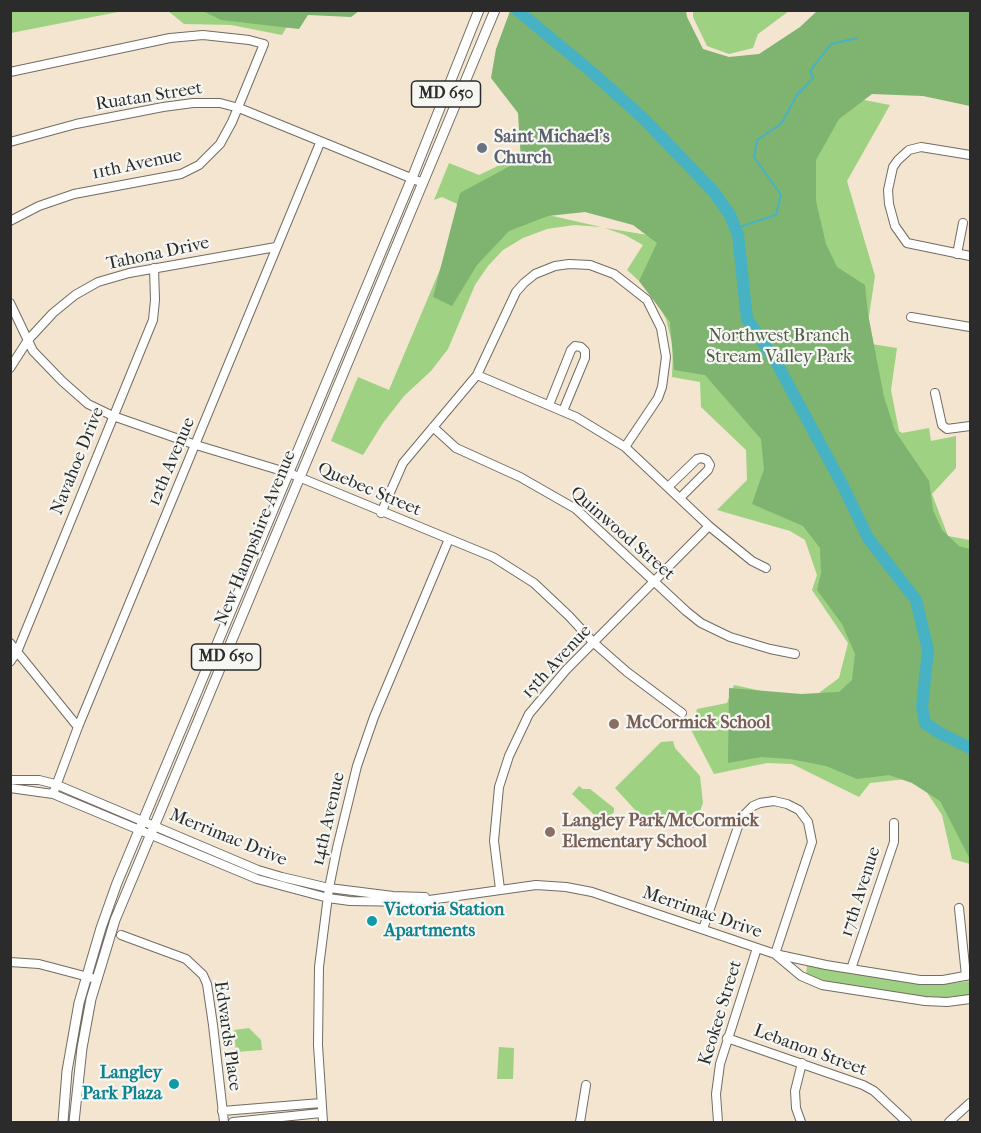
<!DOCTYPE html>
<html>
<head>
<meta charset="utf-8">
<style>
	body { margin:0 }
	#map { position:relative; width:981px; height:1133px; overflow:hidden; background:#f3e5cf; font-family:"IM FELL French Canon",serif }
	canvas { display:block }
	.frame { position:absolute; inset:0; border:12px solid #2b2b2b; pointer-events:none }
</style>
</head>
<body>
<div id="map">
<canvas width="981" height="1133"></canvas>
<div class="frame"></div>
</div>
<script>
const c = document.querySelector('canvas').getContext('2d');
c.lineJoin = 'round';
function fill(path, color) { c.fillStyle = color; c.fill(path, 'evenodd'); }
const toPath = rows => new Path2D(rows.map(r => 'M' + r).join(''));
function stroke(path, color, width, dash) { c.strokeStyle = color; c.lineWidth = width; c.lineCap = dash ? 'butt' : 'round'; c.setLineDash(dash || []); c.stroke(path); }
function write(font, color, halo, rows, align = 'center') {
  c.font = font + ' "IM FELL French Canon",serif'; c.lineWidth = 4.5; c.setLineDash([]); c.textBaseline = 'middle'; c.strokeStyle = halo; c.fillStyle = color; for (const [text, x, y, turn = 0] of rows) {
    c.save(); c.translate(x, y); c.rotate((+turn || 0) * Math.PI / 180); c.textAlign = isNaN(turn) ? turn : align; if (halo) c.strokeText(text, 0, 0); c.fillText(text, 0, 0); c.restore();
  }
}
fill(toPath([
	[11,11,123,11,11,33],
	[168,11,296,11,282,35,231,25,184,24],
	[693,11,693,10,789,11,758,34,753,48,729,54,707,46,693,17],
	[812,90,890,105,847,181,875,276,865,343,897,348,891,390,899,431,902,433,929,428,931,441,956,436,956,468,932,494,948,536,970,540,970,864,952,859,942,815,922,785,907,779,870,783,859,797,792,764,767,763,714,774,688,724,695,718,697,709,727,703,734,685,808,701,839,678,848,643,812,590,817,575,805,540,790,531,717,510,747,480,746,450,701,407,700,382,672,377,673,347,666,319,649,290,627,270,643,245,625,235,605,228,733,249],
	[531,150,522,209,601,227,574,225,547,229,523,238,503,250,488,266,475,285,448,349,431,371,404,396,383,423,363,455,331,441,358,377,389,390,466,208,442,197,434,200,449,163,479,175],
	[673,741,675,748,700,776,703,803,694,828,672,821,649,825,615,788,661,742],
	[579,786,583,789,590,789,614,808,614,812,604,822,602,822,572,794],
	[811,965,925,983,938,985,970,981,970,996,926,998,823,983,806,974,807,966],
	[249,1028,261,1040,262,1050,236,1052,234,1030],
	[499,1047,514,1048,513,1079,497,1079]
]), '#9ed182');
fill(toPath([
	[203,11,359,11,351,17,308,15,299,29,221,20],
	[510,11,686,11,687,17,703,49,729,57,759,54,800,27,817,11,970,11,970,106,923,96,872,94,839,119,816,160,816,201,826,244,837,267,865,285,868,314,884,397,895,431,929,481,933,510,942,530,959,546,970,549,970,859,940,801,912,783,889,775,857,779,826,766,790,759,761,757,728,763,729,688,801,694,839,692,852,680,855,654,842,624,817,590,821,573,820,548,803,526,752,504,764,469,761,439,705,375,674,370,670,322,639,281,657,243,633,225,585,212,548,216,509,231,477,265,452,306,433,297,460,193,521,160,518,113,491,78,496,49]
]), '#7eb370');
stroke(toPath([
	[736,228,776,215,781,195,754,157,757,140,781,124,797,95,813,78,810,71,831,44,857,38]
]), '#46b2c4', 2);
stroke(toPath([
	[517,10,593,73,644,119,714,192,730,215,738,235,747,319,775,360,843,486,868,538,916,600,928,650,922,706,925,723,938,732,970,748]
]), '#46b2c4', 12);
const minor = toPath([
	[10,72,170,38,203,35,249,40,264,44,232,122,220,144,199,165,181,174,74,194,39,206,10,221],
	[10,142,76,124,163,107,193,103,220,103,239,108,423,183],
	[970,155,921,147,909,150,898,160,893,167,888,190,889,204,895,226,907,243,970,256],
	[957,254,963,223],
	[10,303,33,351,62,381,88,404,113,416,196,445,289,473,493,557,534,583,569,616,594,643,627,672,682,713],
	[911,317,970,327],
	[10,368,28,340,53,313,75,295,98,282,129,273,276,247],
	[477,375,576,417,625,447,709,526,752,561,766,568],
	[935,393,942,425,947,429,970,426],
	[549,405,571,350,575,346,581,347,585,351,585,358,563,411],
	[433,427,456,448,520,477,576,509,686,611,701,623,730,637,770,649,795,654],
	[668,487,697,459,702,458,707,460,710,465,708,470,680,498],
	[381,513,403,463,477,375,516,292,524,283,535,274,555,266,569,264,590,265,614,274,647,300,661,328,666,357,662,387,658,398,625,447],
	[10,643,78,727],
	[10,662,17,652,153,320,155,300,154,268],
	[10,780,39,780,55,784,258,870,282,877,329,888,393,896,425,897],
	[10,788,53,794,257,879,328,898,350,901,415,902,536,885,566,887,592,892,775,954,826,965,920,980,943,980,970,975],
	[53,794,78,727,320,143],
	[500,889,494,841,499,787,509,756,529,714,566,670,709,526],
	[959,908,966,976],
	[703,929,741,818,753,806,760,803,774,801,787,804,799,810,808,822,812,842,775,954],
	[121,935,186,959,203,975,207,984,213,1025,224,1122],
	[776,955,801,976,822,985,925,1001,947,1002,970,999],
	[10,962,39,964,96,979],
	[851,969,894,842,894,823],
	[727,1038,863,1085,874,1091,907,1122],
	[222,1111,321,1103],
	[233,1122,321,1113],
	[323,1122,318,1045,319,967,329,888,337,848,357,766,374,717,449,539],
	[580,1122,586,1085],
	[718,1122,716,1094,720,1064,757,948],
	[801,1122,796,1108,795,1091,802,1063],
	[949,1122,970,1103]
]);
const major = toPath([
	[63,1122,67,1071,79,1003,101,928,117,883,412,178,479,10],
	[74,1122,82,1048,91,999,115,920,495,10]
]);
stroke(minor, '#716c64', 10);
stroke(major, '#716c64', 11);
stroke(minor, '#fff', 8);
stroke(major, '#fff', 9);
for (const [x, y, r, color] of [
	[482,148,6,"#6b7280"],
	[614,724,6,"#8d6e63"],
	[550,832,6,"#8d6e63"],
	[372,921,6,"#0f9aa8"],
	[174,1084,6,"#0f9aa8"]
]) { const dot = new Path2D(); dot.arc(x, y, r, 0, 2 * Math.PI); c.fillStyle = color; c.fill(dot); stroke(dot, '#f6f6f2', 2); }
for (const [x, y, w] of [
	[446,94,69],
	[226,657,69]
]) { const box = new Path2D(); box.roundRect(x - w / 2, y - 13, w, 26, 4.5); c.fillStyle = '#f6f6f2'; c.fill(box); stroke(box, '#2b2b2b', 1.5); }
write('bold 16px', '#2b2b2b', null, [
	["MD 650",446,94],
	["MD 650",226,657]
]);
write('18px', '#2b2b2b', '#f6f6f2', [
	["Ruatan Street",149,97,-9],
	["11th Avenue",137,165,-12],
	["Tahona Drive",158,254,-12],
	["Navahoe Drive",78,461,-68],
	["12th Avenue",172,462,-67],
	["Quebec Street",369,490,23],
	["Quinwood Street",622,534,41],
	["New Hampshire Avenue",256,538,-68],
	["15th Avenue",557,662,-47],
	["14th Avenue",329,819,-77],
	["Merrimac Drive",228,838,22],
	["17th Avenue",861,892,-72],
	["Merrimac Drive",702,913,19],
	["Keokee Street",721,1013,-73],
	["Edwards Place",227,1036,82],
	["Lebanon Street",810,1051,20]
]);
write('bold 18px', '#5b616d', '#f6f6f2', [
	["Saint Michael's",494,138],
	["Church",494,159]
], 'left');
write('18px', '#4e5d45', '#f6f6f2', [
	["Northwest Branch",779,337],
	["Stream Valley Park",779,358]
]);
write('bold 18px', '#785e54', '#f6f6f2', [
	["McCormick School",626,724],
	["Langley Park/McCormick",562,822],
	["Elementary School",562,843]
], 'left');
write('bold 18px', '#0d838f', '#f6f6f2', [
	["Victoria Station",384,911],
	["Apartments",384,932],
	["Langley",162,1074,"right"],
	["Park Plaza",162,1095,"right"]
], 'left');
</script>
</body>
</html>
